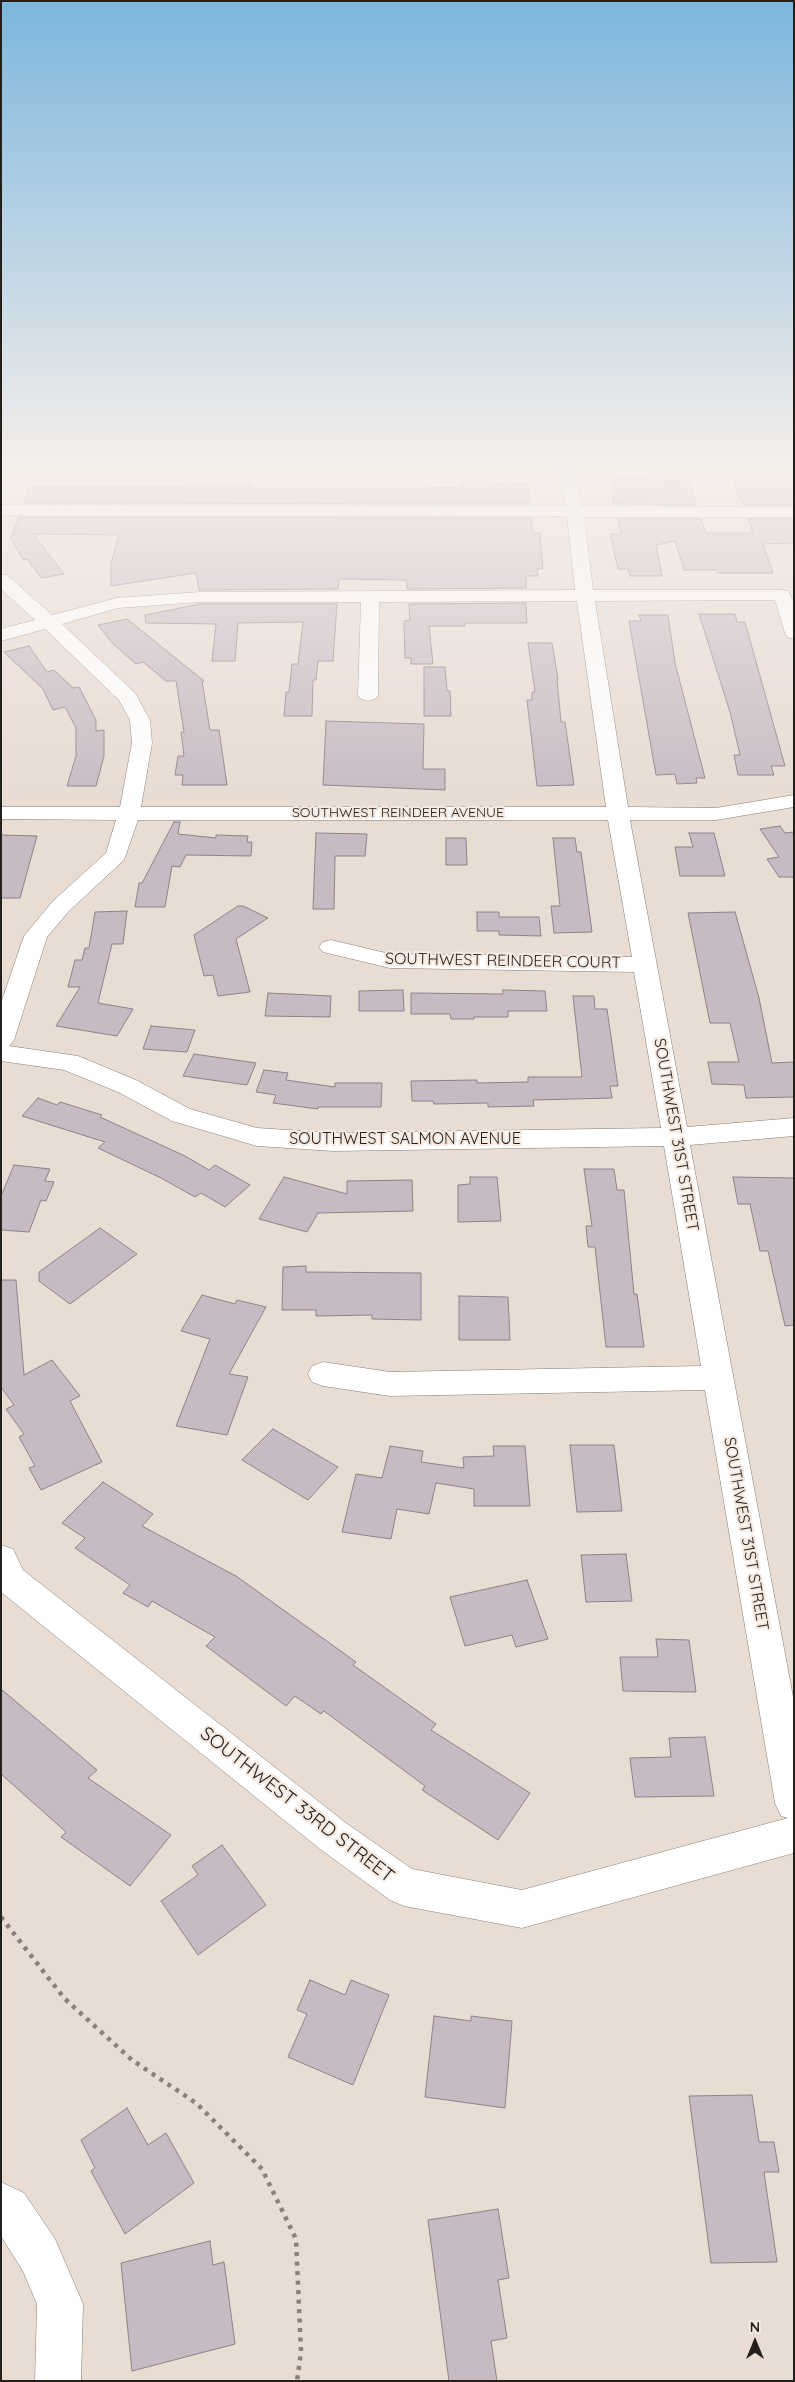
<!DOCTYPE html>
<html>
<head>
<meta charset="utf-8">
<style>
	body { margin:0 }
	#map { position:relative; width:795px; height:2382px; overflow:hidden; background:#e8dcd3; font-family:Quicksand,sans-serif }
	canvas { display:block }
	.frame { position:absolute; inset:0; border:2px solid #231f1b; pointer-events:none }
	.north { position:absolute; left:730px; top:2317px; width:50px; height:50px; -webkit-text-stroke:4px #f5e9e0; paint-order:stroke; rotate:0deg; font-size:14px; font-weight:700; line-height:20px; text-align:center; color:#231f1b }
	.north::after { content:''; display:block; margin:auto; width:18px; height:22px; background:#231f1b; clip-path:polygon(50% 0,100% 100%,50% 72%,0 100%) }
</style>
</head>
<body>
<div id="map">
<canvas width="795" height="2382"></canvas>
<div class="frame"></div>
<div class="north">N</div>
</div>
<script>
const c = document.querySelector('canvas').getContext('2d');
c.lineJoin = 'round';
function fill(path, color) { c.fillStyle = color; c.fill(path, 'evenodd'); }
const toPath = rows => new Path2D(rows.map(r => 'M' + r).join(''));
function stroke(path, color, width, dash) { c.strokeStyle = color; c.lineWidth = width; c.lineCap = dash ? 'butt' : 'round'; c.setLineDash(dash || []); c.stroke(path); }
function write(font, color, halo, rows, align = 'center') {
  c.font = font + ' Quicksand,sans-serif'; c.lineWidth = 4.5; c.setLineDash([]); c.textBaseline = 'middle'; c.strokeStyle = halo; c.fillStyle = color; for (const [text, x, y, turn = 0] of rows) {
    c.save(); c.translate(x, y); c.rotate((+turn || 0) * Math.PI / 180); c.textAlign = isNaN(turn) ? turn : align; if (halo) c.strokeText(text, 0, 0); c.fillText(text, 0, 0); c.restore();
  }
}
const building = toPath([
	[615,479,688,481,696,505,614,504,612,495,615,479],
	[734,481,794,482,794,505,743,505,734,481],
	[462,482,528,483,530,504,24,503,30,487,191,487,192,484,251,485,250,488,421,488,462,487,462,482],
	[19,517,531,518,533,533,540,533,543,569,537,569,538,576,526,576,526,588,407,589,406,580,339,579,338,589,199,590,196,573,111,586,111,563,119,535,33,534,64,574,41,578,27,559,23,560,11,538,19,517],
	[618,519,701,519,706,533,753,533,748,519,794,519,794,543,763,544,773,573,718,573,717,570,684,570,675,541,656,545,662,576,630,576,628,569,618,569,610,534,621,534,618,519],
	[526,603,527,623,465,623,465,626,429,626,433,664,411,664,411,658,405,658,404,621,410,620,409,604,526,603],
	[200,604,337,604,333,661,318,661,316,680,313,680,312,716,284,716,286,692,289,692,292,664,298,664,303,622,238,623,235,661,212,661,216,624,146,623,145,615,200,604],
	[699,614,735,614,737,622,745,622,785,766,771,766,774,775,738,775,734,755,740,755,730,712,699,614],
	[639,615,668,615,675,663,705,778,696,778,697,783,677,784,675,774,656,775,629,621,641,621,639,615],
	[127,619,204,681,202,681,210,730,219,730,227,785,182,785,183,775,175,775,178,756,184,756,181,732,184,732,176,681,166,681,143,662,136,664,112,643,98,625,127,619],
	[528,643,552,643,558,679,557,679,561,722,565,722,574,785,537,786,527,700,532,700,532,692,535,692,528,643],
	[29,646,47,672,54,670,73,688,79,687,96,720,96,731,104,730,104,756,96,786,67,786,76,756,76,728,65,707,53,710,43,689,4,652,29,646],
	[424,667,445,667,447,691,450,691,451,716,424,716,424,667],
	[326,721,424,724,423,769,445,769,445,790,323,785,326,721],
	[174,822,180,822,178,834,216,838,216,835,248,836,247,842,252,842,251,856,186,855,180,867,172,866,165,907,135,907,139,883,142,883,174,822],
	[780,826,785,833,794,832,794,879,792,877,779,877,767,859,779,857,760,829,780,826],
	[316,833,367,834,365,856,335,856,334,909,313,909,316,833],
	[689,833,714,833,725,876,680,876,675,847,693,847,689,833],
	[1,835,37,836,20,898,1,898,1,835],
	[446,838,466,838,467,865,446,865,446,838],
	[553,838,575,838,577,852,581,852,592,932,554,933,551,906,560,906,553,838],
	[238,906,243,906,268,918,236,939,250,992,218,996,213,975,204,976,194,935,238,906],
	[127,911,123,944,112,944,98,1003,133,1009,117,1036,56,1026,80,987,68,987,75,960,82,960,85,948,89,948,95,912,127,911],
	[477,912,499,912,499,917,539,917,541,936,499,935,499,931,477,931,477,912],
	[735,912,759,998,772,1063,794,1062,794,1097,746,1098,744,1085,712,1084,708,1062,739,1062,730,1023,710,1023,688,913,735,912],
	[403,990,404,1011,359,1011,359,991,403,990],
	[503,990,545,991,547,1011,508,1011,508,1017,474,1017,474,1019,451,1019,450,1014,411,1014,411,993,503,994,503,990],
	[268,993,331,996,330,1017,265,1016,268,993],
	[573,996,594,996,595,1009,607,1009,618,1086,610,1086,612,1098,533,1100,534,1106,488,1107,488,1103,434,1104,433,1101,412,1101,411,1081,477,1080,477,1083,528,1082,528,1077,582,1077,573,996],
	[151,1026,195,1030,187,1052,143,1049,151,1026],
	[194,1054,256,1063,247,1085,183,1076,194,1054],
	[264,1070,288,1073,286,1080,335,1087,335,1083,382,1083,381,1107,318,1107,318,1109,273,1103,276,1095,256,1092,264,1070],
	[38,1098,57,1105,60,1102,102,1115,100,1117,185,1156,209,1170,215,1165,250,1185,225,1207,201,1193,195,1197,161,1178,98,1148,105,1142,22,1116,38,1098],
	[14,1165,50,1169,45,1181,54,1182,46,1201,41,1200,29,1232,1,1230,1,1196,14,1165],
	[584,1169,614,1169,617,1190,624,1190,634,1294,637,1294,644,1347,606,1347,595,1247,588,1247,586,1226,592,1226,584,1169],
	[284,1177,347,1194,347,1181,412,1180,413,1211,318,1213,307,1232,259,1219,284,1177],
	[470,1177,497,1177,501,1221,458,1222,458,1185,470,1184,470,1177],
	[733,1177,794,1178,794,1325,785,1326,768,1251,760,1251,750,1204,738,1204,733,1177],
	[100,1228,137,1254,70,1304,39,1281,39,1272,100,1228],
	[306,1266,306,1272,421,1273,421,1320,372,1319,372,1315,316,1316,316,1310,282,1310,283,1267,306,1266],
	[1,1280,16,1280,24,1375,52,1360,80,1396,70,1401,102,1462,41,1490,29,1468,35,1466,19,1437,24,1434,6,1409,14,1405,1,1387,1,1280],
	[202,1295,235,1304,237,1300,266,1307,229,1374,248,1377,227,1435,176,1426,210,1339,181,1331,202,1295],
	[459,1296,508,1297,510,1340,459,1340,459,1296],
	[273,1429,338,1467,308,1500,242,1460,273,1429],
	[570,1445,614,1445,622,1511,577,1512,570,1445],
	[390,1446,423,1451,421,1462,464,1468,463,1457,494,1456,493,1446,525,1446,530,1506,474,1506,474,1489,436,1483,429,1514,397,1509,391,1539,342,1532,356,1474,382,1478,390,1446],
	[103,1482,153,1514,142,1526,236,1576,356,1662,353,1665,436,1724,431,1730,530,1793,498,1840,422,1790,425,1786,324,1711,321,1714,295,1696,286,1706,206,1646,215,1637,152,1601,148,1607,123,1593,130,1585,75,1548,85,1538,62,1523,103,1482],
	[626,1554,632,1601,586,1602,581,1555,626,1554],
	[527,1580,548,1639,516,1647,512,1635,465,1646,450,1597,527,1580],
	[656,1639,689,1640,696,1692,623,1691,620,1657,658,1657,656,1639],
	[1,1689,97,1770,88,1778,171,1835,130,1886,61,1837,66,1832,1,1774,1,1689],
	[705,1737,714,1796,635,1797,630,1758,671,1757,669,1738,705,1737],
	[222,1845,266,1905,198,1955,161,1901,198,1875,192,1866,222,1845],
	[310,1980,345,1995,351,1980,389,1995,353,2085,288,2057,307,2014,297,2010,310,1980],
	[434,2016,471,2021,471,2016,512,2021,505,2108,425,2097,434,2016],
	[752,2095,759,2142,774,2142,779,2172,764,2172,777,2262,711,2263,689,2096,752,2095],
	[127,2108,148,2145,166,2133,194,2183,125,2234,91,2171,95,2168,81,2140,127,2108],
	[498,2209,509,2278,498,2280,507,2338,491,2341,497,2381,449,2381,428,2220,498,2209],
	[210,2241,213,2265,224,2262,235,2344,132,2371,121,2263,210,2241]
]);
fill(building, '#c7bbc3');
stroke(building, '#8e828a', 1);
const minor = toPath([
	[556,467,572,467,582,506,794,507,794,517,584,517,593,590,782,590,788,591,794,603,794,639,787,637,785,633,775,600,595,601,628,807,716,808,794,795,794,807,716,820,630,820,687,1127,794,1118,794,1136,690,1145,794,1702,794,1853,522,1928,404,1906,390,1900,320,1849,1,1592,1,1545,13,1549,23,1570,346,1823,412,1869,522,1890,788,1818,781,1816,775,1803,705,1390,390,1396,323,1386,312,1382,308,1374,312,1366,323,1362,390,1372,701,1366,664,1146,333,1151,257,1146,172,1121,118,1092,64,1070,1,1061,1,1003,24,936,53,901,106,853,116,820,1,819,1,807,120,807,132,743,130,720,119,700,45,629,1,641,1,629,35,620,1,589,1,574,7,575,52,615,117,598,200,592,575,590,567,516,1,515,1,505,566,506,556,467],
	[577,601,606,807,141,807,152,743,150,720,135,693,62,624,118,608,200,602,361,602,358,695,361,699,368,701,375,699,378,695,379,602,577,601],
	[138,820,608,820,632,957,390,954,331,940,323,942,319,947,323,952,390,968,634,972,661,1128,333,1133,257,1128,190,1109,136,1080,78,1056,9,1046,14,1040,47,937,69,911,124,860,138,820],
	[1,2182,24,2193,55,2239,83,2304,81,2381,35,2381,37,2304,23,2271,1,2236,1,2182]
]);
stroke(minor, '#887c74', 1);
stroke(toPath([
	[1,1917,64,1998,132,2060,196,2103,262,2169,296,2239,301,2352,297,2381]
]), '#89817b', 4.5, [4, 5.5]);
fill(minor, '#fff');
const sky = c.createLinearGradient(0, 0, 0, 800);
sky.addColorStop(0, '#7cb6dd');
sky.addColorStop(0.58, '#f5efeb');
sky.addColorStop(1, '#f5efeb00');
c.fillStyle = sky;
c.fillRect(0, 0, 795, 800);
write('14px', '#231f1b', '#f5e9e0', [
	["SOUTHWEST REINDEER AVENUE",398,813]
]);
write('16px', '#231f1b', '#f5e9e0', [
	["SOUTHWEST REINDEER COURT",503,961,1],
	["SOUTHWEST 31ST STREET",676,1135,80],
	["SOUTHWEST SALMON AVENUE",405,1139],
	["SOUTHWEST 31ST STREET",746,1534,80]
]);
write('19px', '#231f1b', '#f5e9e0', [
	["SOUTHWEST 33RD STREET",297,1805,38]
]);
</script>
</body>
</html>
